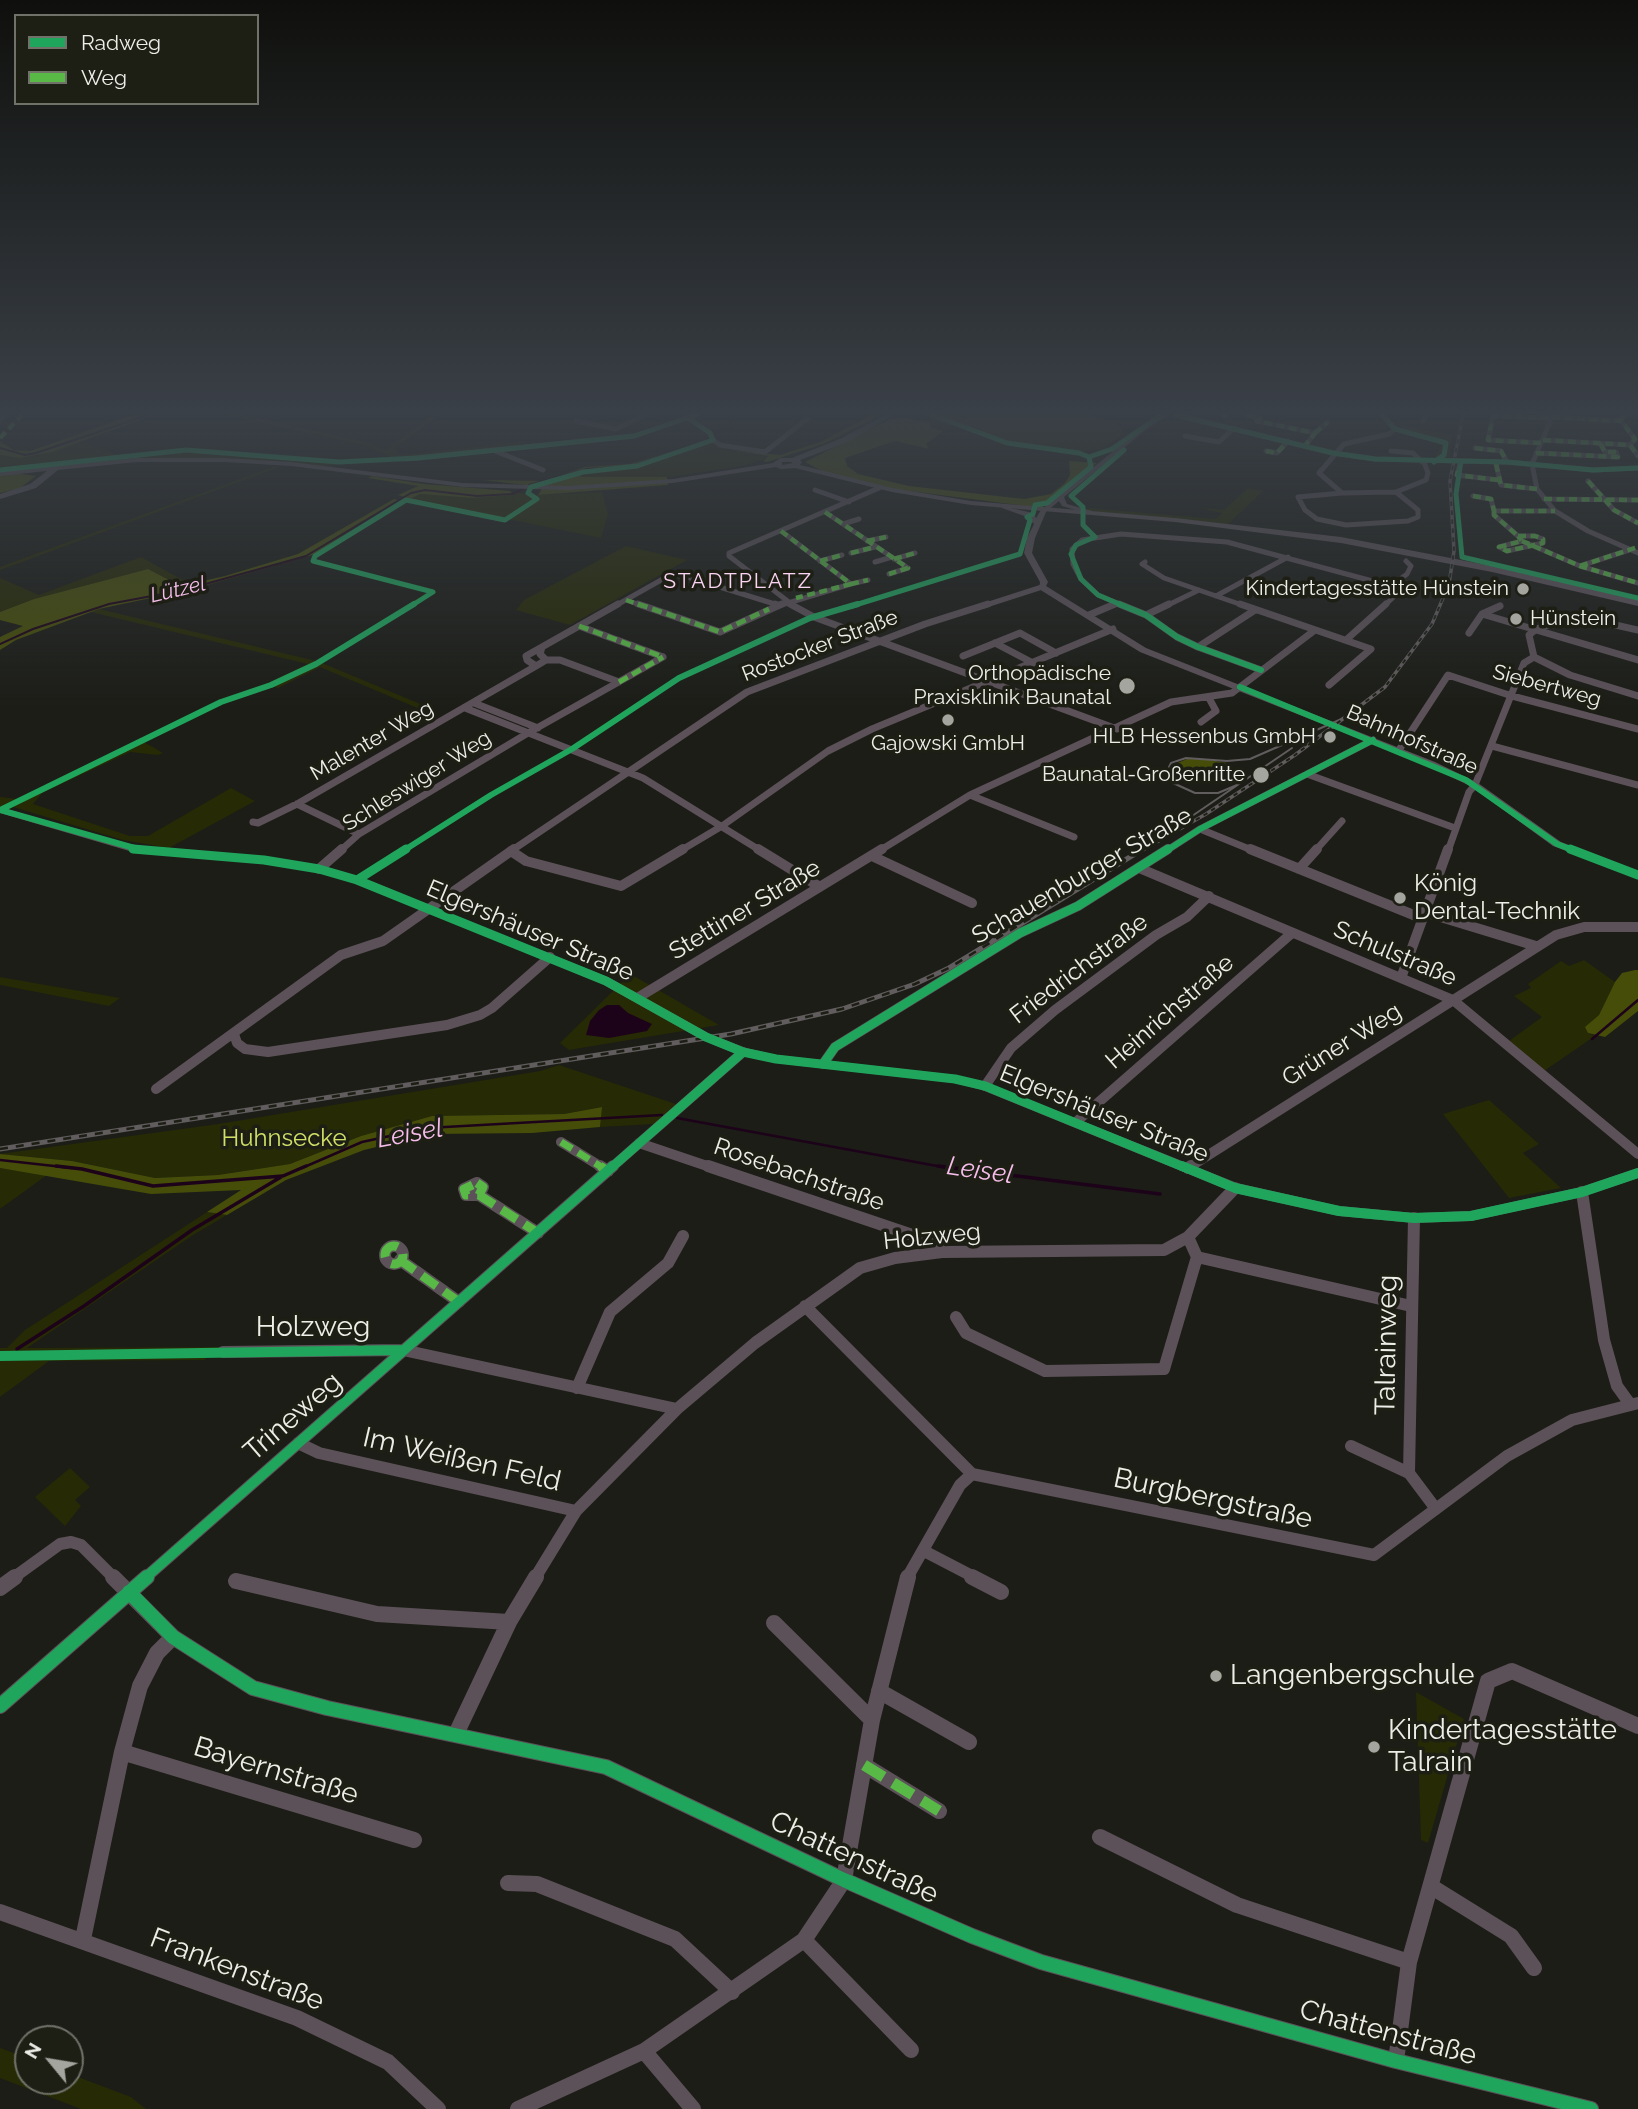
<!DOCTYPE html>
<html>
<head>
<meta charset="utf-8">
<style>
	body { margin:0 }
	#map { position:relative; width:1638px; height:2109px; overflow:hidden; background:#1c1d17; font-family:Raleway,sans-serif }
	canvas { display:block }
	.legend { position:absolute; left:14px; top:14px; width:245px; height:91px; box-sizing:border-box; background:#1d1f15; border:2px solid #707269; margin:0; padding:9px 12px; list-style:none; font-size:21px; color:#edeee7 }
	.legend li { display:flex; align-items:center; gap:14px; height:35px }
	.legend b { width:35px; border:2px solid #707269 }
	.north { position:absolute; left:14px; top:2025px; width:70px; height:70px; box-sizing:border-box; background:#1d1f15; border:2px solid #707269; border-radius:50%; rotate:300deg; font-size:19px; font-weight:700; line-height:28px; text-align:center; color:#edeee7 }
	.north::after { content:''; display:block; margin:auto; width:24px; height:32px; background:#a4a59e; clip-path:polygon(50% 0,100% 100%,50% 72%,0 100%) }
</style>
</head>
<body>
<div id="map">
<canvas width="1638" height="2109"></canvas>
<ul class="legend">
<li><b style="height:9px;background:#20a55d"></b>Radweg</li>
<li><b style="height:9px;background:#58b947"></b>Weg</li>
</ul>
<div class="north">N</div>
</div>
<script>
const c = document.querySelector('canvas').getContext('2d');
c.lineJoin = 'round';
function fill(path, color) { c.fillStyle = color; c.fill(path, 'evenodd'); }
const toPath = rows => new Path2D(rows.map(r => 'M' + r).join(''));
function stroke(path, color, width, dash) { c.strokeStyle = color; c.lineWidth = width; c.lineCap = dash ? 'butt' : 'round'; c.setLineDash(dash || []); c.stroke(path); }
function write(font, color, halo, rows, align = 'center') {
  c.font = font + ' Raleway,sans-serif'; c.lineWidth = 7; c.setLineDash([]); c.textBaseline = 'middle'; c.strokeStyle = halo; c.fillStyle = color; for (const [text, x, y, turn = 0] of rows) {
    c.save(); c.translate(x, y); c.rotate((+turn || 0) * Math.PI / 180); c.textAlign = isNaN(turn) ? turn : align; if (halo) c.strokeText(text, 0, 0); c.fillText(text, 0, 0); c.restore();
  }
}
fill(toPath([
	[227,415,243,415,369,443,385,450,434,415,439,415,395,448,400,455,525,441,517,447,395,459,364,445],
	[924,415,1091,415,1115,423,1121,427,1122,435,1102,449,1077,452,1052,450,993,438,972,427,967,429,939,424],
	[1400,425,1452,435,1450,460,1434,460,1442,444,1398,431],
	[707,441,727,450,771,457,743,466,667,477,581,477,581,471,633,466],
	[82,442,119,455,0,469,0,455,20,458,35,456],
	[170,451,192,451,338,463,332,467,225,458,104,460],
	[273,467,279,467,0,570,0,567],
	[1248,488,1263,491,1228,524,1088,511,1086,508,1216,519,1222,513,1200,508,1224,510],
	[602,492,608,514,601,538,410,499,420,494,472,498,520,493,538,495],
	[626,546,687,560,570,625,516,610,524,600],
	[141,557,190,584,175,583,148,569,34,599,0,612,0,578,39,595],
	[428,592,433,593,322,663,425,706,420,709,320,667,278,688,273,686,223,704,144,742,163,753,158,755,130,752,42,793,33,804,130,836,148,836,231,788,255,801,169,848,123,840,13,807,0,814,0,797,17,799,218,701,268,683,308,664,91,612,99,609,316,661],
	[1584,960,1615,982,1599,1015,1586,1027,1588,1033,1595,1036,1544,1071,1509,1041,1542,1017,1514,996,1531,988,1528,984,1561,961,1569,966],
	[634,976,719,1025,569,1050,560,1043,622,982],
	[0,977,120,998,109,1006,0,985],
	[559,1065,676,1104,654,1124,600,1127,601,1107,564,1114,432,1116,361,1136,290,1164,218,1175,155,1178,72,1161,0,1154,218,1124,540,1071],
	[1489,1100,1539,1144,1523,1153,1561,1188,1509,1198,1443,1114],
	[0,1168,47,1175,0,1209],
	[207,1212,227,1215,193,1235,27,1348,220,1347,204,1360,49,1361,0,1397,0,1348,7,1348,25,1330],
	[70,1468,90,1487,75,1500,81,1506,65,1526,35,1497],
	[1416,1692,1464,1719,1428,1843,1421,1840],
	[0,2048,28,2058,28,2081,70,2081,70,2074,131,2097,146,2109,81,2109,0,2078]
]), '#262a05');
fill(toPath([
	[132,415,154,415,52,452,20,458,0,455,0,441,13,450,30,451],
	[872,415,881,415,826,443,767,462,763,461,769,456,726,450,780,455,820,442],
	[905,418,930,423,931,428,943,431,926,444,929,449,895,441,845,458,847,466,858,474,909,486,1024,499,1051,494,1065,483,1070,475,1069,461,1097,463,1042,508,893,489,824,472,805,462,891,419],
	[696,444,633,466,588,470,580,474,581,477,667,477,668,485,538,495,543,487,483,480,545,481,585,467,630,464],
	[14,473,36,476,20,488,0,493,0,475],
	[372,476,424,484,510,491,513,495,472,498,420,494,410,499,398,495,418,486,368,478],
	[394,499,398,500,312,555,193,589,99,609,16,640,0,650,0,637,23,626,0,620,0,612,34,599,148,569,175,583,190,584,225,576,298,554],
	[1198,758,1227,763,1222,769,1204,771,1188,780,1181,782,1170,778,1169,772,1173,765,1187,759],
	[1635,970,1638,970,1638,1011,1605,1037,1588,1033,1585,1027,1599,1015,1615,982,1622,973],
	[602,1107,600,1127,532,1133,431,1134,364,1150,286,1180,227,1215,207,1212,241,1190,151,1194,0,1168,0,1154,72,1161,155,1178,218,1175,290,1164,361,1136,432,1116,564,1114]
]), '#464d09');
fill(toPath([
	[607,1005,619,1005,628,1013,652,1024,647,1031,609,1038,586,1035,590,1021,599,1010]
]), '#1d0319');
stroke(toPath([
	[0,448,25,455,36,453,148,415],
	[529,485,587,469,632,466,707,440,711,434,734,426,726,418,729,415],
	[0,644,33,629,109,604,184,590,306,556,411,493,425,490,477,496,512,494,523,489]
]), '#1d0319', 2);
stroke(toPath([
	[1592,1039,1638,1000],
	[677,1118,948,1168],
	[0,1160,72,1168],
	[302,1168,362,1142,427,1128,662,1115]
]), '#1d0319', 2.5);
stroke(toPath([
	[56,1166,82,1169,153,1186,283,1176,306,1166],
	[938,1166,1160,1194],
	[17,1349,84,1306,192,1230,281,1177]
]), '#1d0319', 3.5);
stroke(toPath([
	[1176,415,1333,453,1375,459,1507,462,1593,470,1638,468],
	[1223,415,1226,416],
	[1247,415,1260,418,1257,421,1315,433,1305,446],
	[1382,415,1395,429,1389,434,1344,444,1319,473,1342,493,1396,492,1426,480,1428,473,1424,462],
	[1553,415,1532,464,1537,489,1555,511,1588,531,1638,553],
	[1627,415,1620,419,1635,439,1630,445,1638,456],
	[1552,417,1621,421],
	[689,419,710,433,713,440,720,445,765,452,808,418],
	[576,421,616,429,644,415],
	[1423,421,1426,415],
	[1315,433,1328,422],
	[1185,436,1219,442,1234,428],
	[1543,440,1630,445],
	[1541,443,1488,440,1493,416,1552,418],
	[1475,448,1501,451,1507,462],
	[495,451,543,470],
	[1266,451,1277,453,1288,441],
	[1391,451,1413,453,1422,462],
	[1536,453,1618,457,1616,452,1605,452,1600,443],
	[406,459,634,436,696,415],
	[1460,463,1457,475,1499,480],
	[1496,464,1501,485,1537,489],
	[1588,481,1614,510,1638,523],
	[815,490,849,502],
	[1342,493,1298,497,1305,510,1317,519,1346,525,1408,521,1418,517,1418,510,1396,492],
	[1473,496,1491,499,1494,511,1555,511],
	[1544,499,1638,500],
	[1494,511,1494,515,1518,536],
	[825,512,908,568,889,574],
	[843,524,859,519],
	[1518,536,1535,536,1543,539,1543,543,1507,551,1499,547,1522,541,1518,536],
	[867,541,886,537],
	[1522,541,1580,566,1638,583],
	[851,553,875,547],
	[894,559,915,553],
	[820,561,842,555],
	[875,562,892,557],
	[1145,562,1142,564,1164,578,1245,606],
	[1580,566,1629,550],
	[851,584,868,580],
	[1216,596,1288,557],
	[626,600,643,606],
	[615,606,670,575,684,576,778,605],
	[778,606,851,584,781,531],
	[794,606,729,556,729,553,879,488],
	[983,606,1042,587],
	[1111,606,1115,604],
	[1124,606,1098,595,1081,579,1073,564,1072,549,1082,540,1121,534,1227,542,1391,586],
	[1166,606,1199,590],
	[1384,606,1400,591,1391,586,1407,574,1411,566,1406,561]
]), '#5c5158', 5);
stroke(toPath([
	[638,604,720,632,782,604],
	[775,604,778,605],
	[790,604,814,617,1117,729],
	[1119,604,1146,615,1177,637,1198,647,1261,670],
	[1240,604,1371,649,1329,685],
	[1482,614,1638,660],
	[1089,615,1115,604],
	[1146,615,1169,604],
	[579,626,663,657],
	[1638,630,1589,619,1564,620,1536,629,1529,635,1534,657,1570,675,1638,696],
	[1469,633,1482,614,1500,606],
	[1346,640,1386,604],
	[995,643,1033,663],
	[542,647,540,654,546,660,536,666,527,660,526,656,618,604],
	[1198,647,1255,610],
	[963,656,1020,633,1056,653],
	[546,660,560,660,619,682],
	[474,703,538,728],
	[465,708,643,778,761,851],
	[1201,722,1216,711,1209,698],
	[1492,746,1638,785],
	[1399,750,1448,675,1512,696,1638,729],
	[1307,774,1455,828],
	[970,795,1074,837],
	[297,804,359,834],
	[253,822,258,823,297,804,536,666],
	[1200,829,1254,851],
	[340,851,359,834,528,733,663,657],
	[511,851,747,692,925,624,988,604],
	[680,851,722,826,828,751,872,729,1113,629],
	[879,851,970,795,1171,702,1232,693,1315,630],
	[1166,851,1200,829,1373,740],
	[1315,851,1342,821],
	[1448,851,1469,792,1475,785,1524,663,1534,657]
]), '#5c5158', 7);
stroke(toPath([
	[758,849,820,887],
	[1250,849,1421,918],
	[511,851,526,861,621,886,683,849],
	[872,856,972,903],
	[1139,868,1453,1000,1638,1154],
	[319,869,342,849],
	[1299,869,1317,849],
	[1424,912,1536,946],
	[1401,978,1448,849],
	[639,997,882,849],
	[234,1034,237,1043,245,1049,268,1052,447,1025,480,1015,492,1008,550,957],
	[823,1064,835,1047,1020,933,1078,906,1168,849],
	[985,1086,1011,1048,1055,1010,1156,935,1187,917,1209,896],
	[156,1089,341,955,383,941,514,849],
	[1076,1122,1292,933],
	[561,1142,603,1168],
	[639,1143,713,1168],
	[611,1168,743,1052],
	[1188,1168,1556,935,1584,927,1638,927]
]), '#5c5158', 10);
stroke(toPath([
	[600,1166,608,1171],
	[708,1166,933,1242,942,1252],
	[1188,1168,1191,1166],
	[477,1183,483,1187,479,1195,466,1195,464,1189,477,1183],
	[1582,1192,1604,1340,1617,1386,1630,1404],
	[479,1195,538,1233],
	[1414,1218,1409,1473,1436,1509],
	[1188,1237,1197,1257],
	'385 1255a9 9 0 1 1 18 0a9 9 0 1 1-18 0Z',
	[400,1260,459,1302],
	[805,1306,972,1474,1374,1555,1507,1456,1572,1420,1638,1403],
	[956,1317,966,1333,1045,1371,1164,1369,1197,1257,1411,1306],
	[223,1352,403,1350,677,1409,755,1343,860,1268,895,1258,942,1252,1164,1250,1188,1237,1235,1188],
	[577,1388,610,1312,668,1263,683,1236],
	[298,1443,319,1453,576,1511],
	[1351,1446,1409,1473],
	[924,1551,976,1578],
	[13,1578,60,1544,71,1542,81,1545,114,1578],
	[145,1578,613,1166],
	[535,1578,576,1511,677,1409],
	[907,1578,960,1485,972,1474]
]), '#5c5158', 12);
stroke(toPath([
	[113,1577,173,1637,253,1688,327,1708,606,1767,844,1880,972,1936,1041,1962,1396,2061,1591,2109],
	[972,1577,1001,1592],
	[236,1581,377,1614,509,1622],
	[0,1588,15,1577],
	[774,1623,872,1720],
	[879,1691,969,1742],
	[0,1706,147,1577],
	[456,1734,509,1622,536,1577],
	[122,1752,414,1840],
	[864,1765,939,1811],
	[1100,1837,1237,1905,1409,1962],
	[508,1883,537,1884,675,1939,732,1992],
	[1432,1887,1511,1936,1534,1968],
	[0,1912,297,2018,388,2062,438,2109],
	[83,1939,122,1752,140,1686,157,1653,173,1637],
	[804,1940,911,2050],
	[644,2051,693,2109],
	[1396,2061,1409,1962,1488,1681,1512,1671,1638,1726],
	[518,2109,644,2051,804,1940,844,1880,872,1720,908,1577]
]), '#5c5158', 16);
fill(toPath([
	[1161,415,1169,415,1147,429,1064,497,1067,504,1092,511,1092,515,1062,506,1059,501,1046,512,1035,538,1032,553,1048,582,1046,586,1146,648,1435,762,1478,783,1561,842,1638,871,1638,878,1553,846,1472,787,1429,766,1140,652,1039,589,1040,582,1024,553,1027,538,1034,524,1027,517,1002,508,1002,506,1033,513,1036,518,1041,510,1143,427,1161,415],
	[0,807,137,847,264,857,319,866,361,878,610,978,710,1034,746,1048,776,1055,955,1075,985,1082,1237,1183,1339,1206,1414,1213,1471,1211,1581,1187,1638,1168,1638,1178,1582,1197,1471,1221,1414,1223,1339,1216,1235,1193,982,1090,955,1083,776,1063,739,1055,702,1040,602,984,353,882,318,872,264,863,136,853,0,813,0,807]
]), '#5c5158');
fill(toPath([
	[1,415,8,415,0,424,0,417,1,415],
	[885,415,894,415,848,442,800,460,802,462,800,465,892,488,971,501,1175,518,1341,537,1492,566,1638,600,1638,606,1492,572,1341,543,1175,522,971,505,892,492,795,468,781,469,776,467,673,483,568,490,463,487,291,466,225,462,137,462,58,470,36,488,0,499,0,494,30,484,47,471,0,476,0,472,54,466,59,464,62,465,137,458,225,458,291,462,463,483,568,486,673,479,773,463,780,458,792,458,842,438,885,415],
	[782,462,791,462,793,463,782,465,782,462]
]), '#5e535a');
stroke(toPath([
	[1237,785,1218,793,1195,793,1173,783,1167,771,1171,763,1186,758,1227,761,1250,759,1353,714],
	[1145,848,1292,748]
]), '#615c5d', 2);
const railFar1 = toPath([
	[1141,851,1206,814,1295,755,1385,687,1432,624,1449,584,1454,551,1450,481,1463,415]
]);
const rail = toPath([
	[0,1149,731,1034,842,1009,915,984,949,968,1143,849]
]);
stroke(railFar1, '#615c5d', 3.5);
stroke(rail, '#615c5d', 5);
stroke(railFar1, '#1d1f15', 2, [4.5]);
stroke(rail, '#1d1f15', 2.5, [8]);
stroke(toPath([
	[1223,415,1226,416],
	[1247,415,1260,418,1257,421,1315,433,1305,446],
	[1552,417,1621,421],
	[1624,417,1620,419,1635,439,1630,445,1638,456],
	[1315,433,1328,422],
	[0,438,22,415],
	[1543,440,1630,445],
	[1541,443,1488,440,1493,416,1552,418],
	[1475,448,1501,451,1507,462],
	[1266,451,1277,453,1288,441],
	[1536,453,1618,457,1616,452,1605,452,1600,443],
	[1496,464,1501,485,1537,489],
	[1458,471,1457,475,1499,480],
	[1588,481,1614,510,1638,523],
	[1473,496,1491,499,1494,511,1555,511],
	[1544,499,1638,500],
	[1494,511,1494,515,1518,536],
	[825,512,908,568,889,574],
	[781,531,851,584,796,598],
	[1518,536,1535,536,1543,539,1543,543,1507,551,1499,547,1522,541,1518,536],
	[867,541,886,537],
	[1522,541,1580,566,1638,583],
	[851,553,875,547],
	[894,559,915,553],
	[820,561,842,555],
	[1580,566,1638,547],
	[851,584,868,580],
	[626,600,643,606]
]), '#58b947', 4.5, [8, 4.5]);
stroke(toPath([
	[638,604,720,632,769,609],
	[579,626,663,657],
	[619,682,663,657]
]), '#58b947', 5, [10, 5]);
stroke(toPath([
	[561,1142,603,1168]
]), '#58b947', 7, [13, 7]);
stroke(toPath([
	[600,1166,608,1171],
	[477,1183,483,1187,479,1195,466,1195,464,1189,477,1183],
	[479,1195,538,1233],
	'385 1255a9 9 0 1 1 18 0a9 9 0 1 1-18 0Z',
	[400,1260,459,1302]
]), '#58b947', 9, [18, 9]);
stroke(toPath([
	[864,1765,939,1811]
]), '#58b947', 11, [23, 11]);
stroke(toPath([
	[932,415,1007,443,1079,453,1089,457,1112,449,1161,415],
	[1176,415,1333,453,1375,459,1507,462,1593,470,1638,468],
	[1382,415,1395,429,1446,443,1444,455,1434,462],
	[1461,461,1456,494,1462,557,1638,598],
	[0,470,186,450,339,462,418,458,634,436,696,415],
	[1095,537,1076,545,1071,554,1081,579,1098,595,1124,606],
	[1095,537,1083,525,1083,507,1071,496,1124,450],
	[411,606,433,592,313,561,315,556,406,500,505,520,537,499,528,493,531,487,583,472,637,466,713,440,710,433,689,419],
	[852,606,1020,554,1030,520,1027,517,1033,514,1035,505,1047,503,1091,467,1089,457]
]), '#20a55d', 5);
stroke(toPath([
	[1119,604,1146,615,1177,637,1198,647,1261,670],
	[1240,687,1466,780,1557,844,1575,851],
	[0,810,145,851],
	[0,810,221,702,271,685,316,664,414,604],
	[403,851,491,795,572,749,679,678,810,618,858,604],
	[1166,851,1200,829,1373,740]
]), '#20a55d', 6);
stroke(toPath([
	[133,849,264,860,319,869,357,880,606,981,706,1037,743,1052,776,1059,955,1079,985,1086,1186,1168],
	[1570,849,1638,875],
	[357,880,406,849],
	[823,1064,835,1047,1020,933,1078,906,1168,849],
	[611,1168,743,1052]
]), '#20a55d', 9);
stroke(toPath([
	[1182,1166,1235,1188,1339,1211,1414,1218,1471,1216,1582,1192,1638,1173],
	[0,1356,403,1350],
	[145,1578,613,1166]
]), '#20a55d', 10);
stroke(toPath([
	[129,1592,173,1637,253,1688,327,1708,606,1767,844,1880,972,1936,1041,1962,1396,2061,1591,2109],
	[0,1706,147,1577]
]), '#20a55d', 14);
const sky = c.createLinearGradient(0, 0, 0, 711);
sky.addColorStop(0, '#0f100d');
sky.addColorStop(0.58, '#3a4047');
sky.addColorStop(1, '#3a404700');
c.fillStyle = sky;
c.fillRect(0, 0, 1638, 711);
for (const [x, y, r, color] of [
	[1523,589,7,"#a4a59e"],
	[1516,619,7,"#a4a59e"],
	[1127,686,9,"#a4a59e"],
	[948,720,7,"#a4a59e"],
	[1330,737,7,"#a4a59e"],
	[1261,775,9,"#a4a59e"],
	[1400,898,7,"#a4a59e"],
	[1216,1676,7,"#a4a59e"],
	[1374,1747,7,"#a4a59e"]
]) { const dot = new Path2D(); dot.arc(x, y, r, 0, 2 * Math.PI); c.fillStyle = color; c.fill(dot); stroke(dot, '#1d1f15', 2.5); }
c.letterSpacing = '2px';
write('21px', '#fbd3f3', '#1d1f15', [
	["STADTPLATZ",738,582]
]);
c.letterSpacing = '0px';
write('21px', '#edeee7', '#1d1f15', [
	["Kindertagesstätte Hünstein",1509,589],
	["Hünstein",1530,619,"left"],
	["Orthopädische",1111,674],
	["Praxisklinik Baunatal",1111,698],
	["HLB Hessenbus GmbH",1316,737],
	["Gajowski GmbH",948,744,"center"],
	["Baunatal-Großenritte",1245,775]
], 'right');
write('italic 21px', '#f6bdeb', '#1d1f15', [
	["Lützel",178,590,-13]
]);
write('21px', '#edeee7', '#1d1f15', [
	["Rostocker Straße",820,646,-21],
	["Siebertweg",1547,686,15],
	["Bahnhofstraße",1412,740,24],
	["Malenter Weg",372,741,-30],
	["Schleswiger Weg",417,781,-32]
]);
write('24px', '#edeee7', '#1d1f15', [
	["Schauenburger Straße",1082,876,-30],
	["Stettiner Straße",745,910,-31],
	["Elgershäuser Straße",530,931,23],
	["Schulstraße",1395,954,23],
	["Friedrichstraße",1079,969,-37],
	["Heinrichstraße",1170,1012,-41],
	["Grüner Weg",1342,1045,-32],
	["Elgershäuser Straße",1104,1114,22],
	["Rosebachstraße",799,1175,19],
	["Holzweg",932,1237,-6]
]);
write('24px', '#edeee7', '#1d1f15', [
	["König",1414,884],
	["Dental-Technik",1414,912]
], 'left');
write('24px', '#d0e066', '#1d1f15', [
	["Huhnsecke",284,1139]
]);
write('italic 26px', '#f6bdeb', '#1d1f15', [
	["Leisel",410,1134,-10],
	["Leisel",980,1171,8]
]);
write('28px', '#edeee7', '#1d1f15', [
	["Holzweg",313,1328],
	["Talrainweg",1387,1345,-89],
	["Trineweg",293,1417,-41],
	["Im Weißen Feld",462,1460,13],
	["Burgbergstraße",1213,1499,12],
	["Bayernstraße",276,1771,17],
	["Chattenstraße",854,1858,25],
	["Frankenstraße",237,1970,21],
	["Chattenstraße",1388,2033,15]
]);
write('28px', '#edeee7', '#1d1f15', [
	["Langenbergschule",1230,1676],
	["Kindertagesstätte",1388,1731],
	["Talrain",1388,1763]
], 'left');
</script>
</body>
</html>
